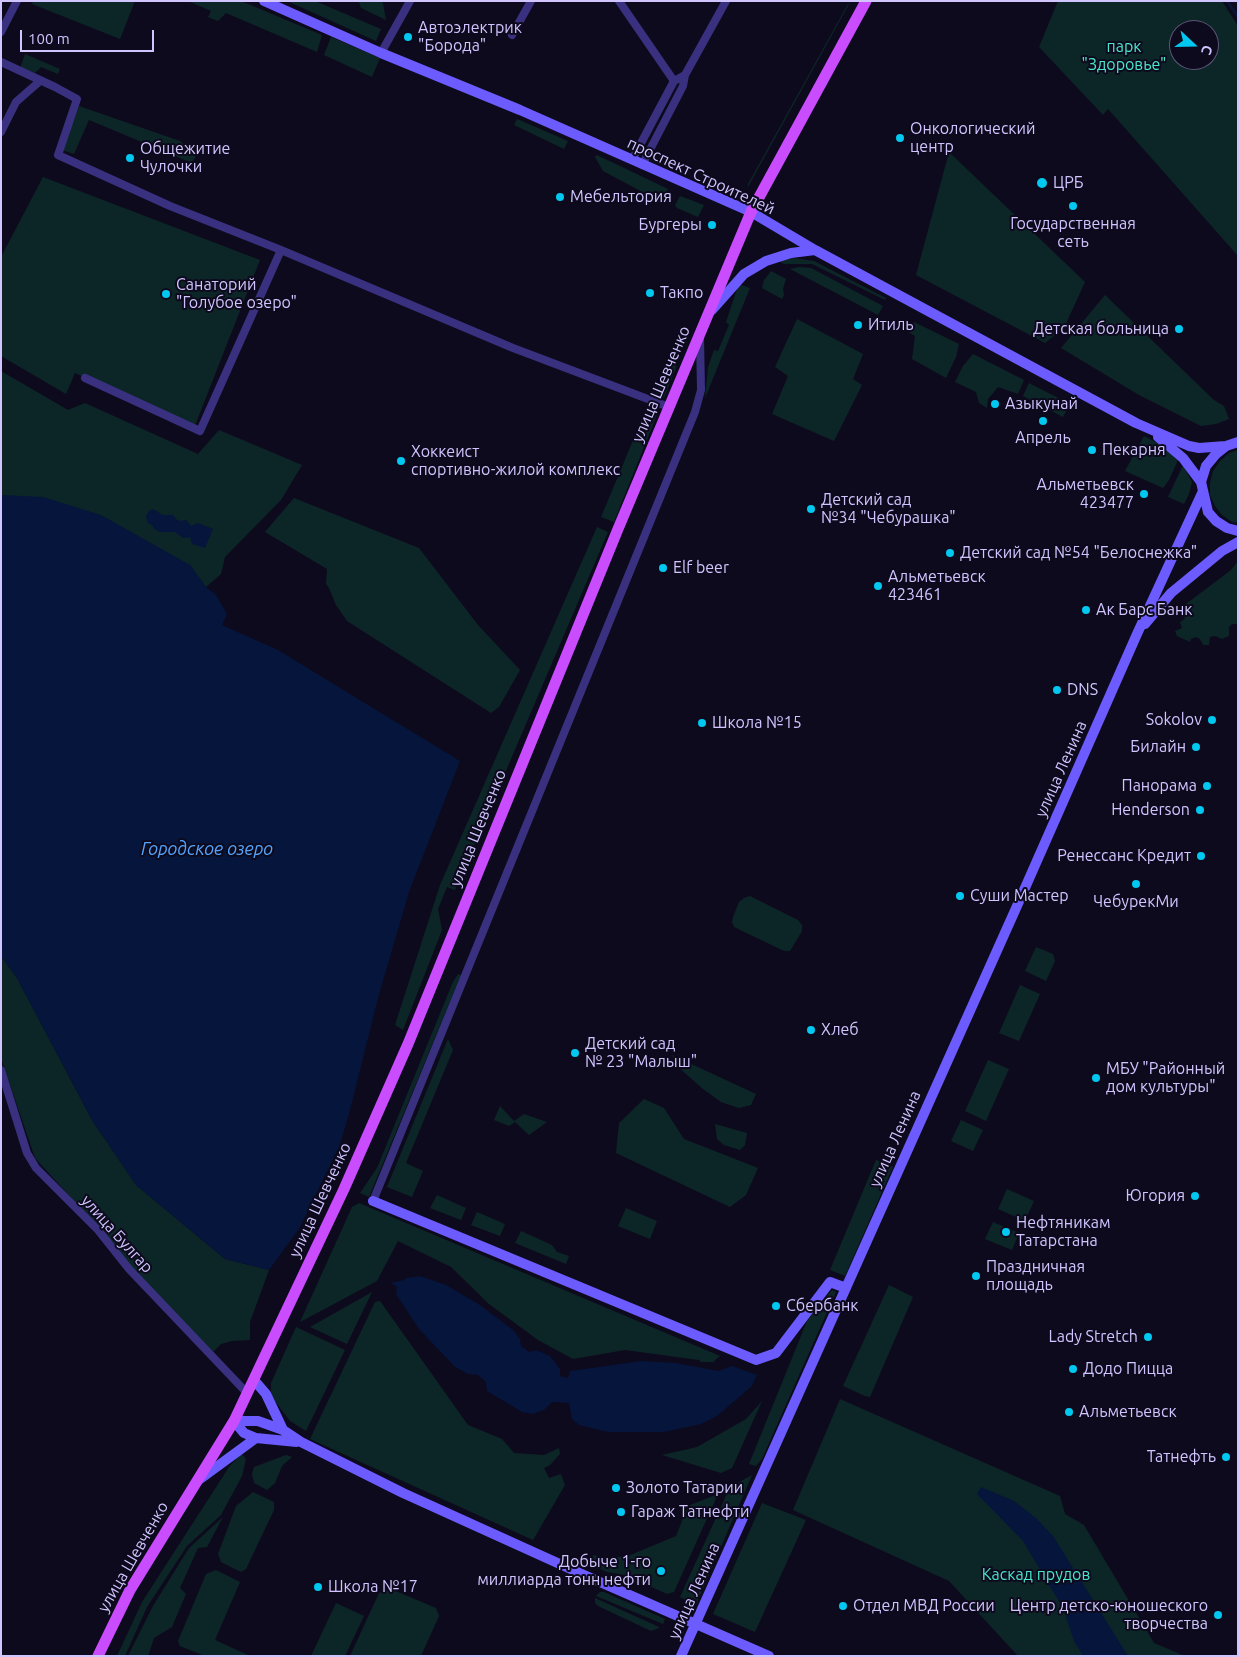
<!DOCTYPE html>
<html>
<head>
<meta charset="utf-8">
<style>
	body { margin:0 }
	#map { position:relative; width:1239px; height:1657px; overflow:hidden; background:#0e0a1d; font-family:Ubuntu,sans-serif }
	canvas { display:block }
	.frame { position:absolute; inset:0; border:2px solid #d0c5ff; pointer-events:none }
	.north { position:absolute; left:1169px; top:20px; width:50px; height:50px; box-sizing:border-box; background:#0e0a1d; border:1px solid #5c5577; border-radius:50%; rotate:111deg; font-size:14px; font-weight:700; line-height:20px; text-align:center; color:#d0c5ff }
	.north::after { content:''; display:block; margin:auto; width:18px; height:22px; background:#00c8f0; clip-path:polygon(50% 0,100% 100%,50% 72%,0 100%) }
	.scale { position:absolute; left:20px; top:30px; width:134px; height:22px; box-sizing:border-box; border:2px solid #d0c5ff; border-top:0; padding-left:6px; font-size:15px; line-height:18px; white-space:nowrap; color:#d0c5ff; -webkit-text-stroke:4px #0e0a1d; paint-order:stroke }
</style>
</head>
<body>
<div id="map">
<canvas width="1239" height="1657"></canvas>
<div class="frame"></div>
<div class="north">С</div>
<div class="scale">100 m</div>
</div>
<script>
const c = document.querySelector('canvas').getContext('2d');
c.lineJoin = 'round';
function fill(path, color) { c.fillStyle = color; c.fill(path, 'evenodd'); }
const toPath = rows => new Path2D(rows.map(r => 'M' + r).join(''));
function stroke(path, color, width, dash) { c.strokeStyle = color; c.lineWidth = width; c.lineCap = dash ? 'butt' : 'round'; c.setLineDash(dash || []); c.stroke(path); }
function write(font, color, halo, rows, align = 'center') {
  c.font = font + ' Ubuntu,sans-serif'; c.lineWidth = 4; c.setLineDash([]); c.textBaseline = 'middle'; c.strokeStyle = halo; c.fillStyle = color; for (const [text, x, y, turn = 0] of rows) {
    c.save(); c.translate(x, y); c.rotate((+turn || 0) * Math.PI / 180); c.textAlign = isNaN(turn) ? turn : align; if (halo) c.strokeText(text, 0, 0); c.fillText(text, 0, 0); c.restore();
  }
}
fill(toPath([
	[33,1,135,1,120,39,32,4],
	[188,1,241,1,322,35,317,52,226,13,218,21,208,17,211,11],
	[287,1,315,1,381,29,376,41],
	[357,1,378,1,383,3,386,20,361,8,359,2],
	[1058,1,1222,1,1238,26,1238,256,1108,109,1103,115,1039,47],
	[1179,30,1209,30,1209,60,1179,60],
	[849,2,848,6,748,187,748,184],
	[331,37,380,58,372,77,324,55],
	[25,54,60,69,58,74,41,67,35,73,21,68,21,65],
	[79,106,180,141,197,154,192,163,89,120,74,154,62,150],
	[517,119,568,141,564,149,514,125],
	[949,152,1085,282,1064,328,1045,343,916,275],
	[597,155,668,189,661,202,603,171,595,157],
	[43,177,260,260,194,428,75,373,66,394,1,356,1,257],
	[680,196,704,205,698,217,677,208,675,205],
	[793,258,814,261,886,298,885,300,812,264,784,264,779,261],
	[799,267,811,268,883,306,878,315,790,269],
	[771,271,786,279,783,289,784,295,782,299,762,288,764,280],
	[741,285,750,288,705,398,708,367,714,350,718,351,729,325,726,322,738,286],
	[1105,295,1214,400,1224,406,1229,419,1216,424,1201,426,1139,395,1061,348],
	[797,319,863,354,853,379,862,385,834,441,772,414,788,376,775,367],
	[914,322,959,344,956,357,946,378,912,359,915,336,907,331],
	[675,345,677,365,664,398,655,394],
	[973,354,1024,380,1018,394,998,387,988,399,987,408,979,403,976,392,955,382,963,366],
	[1,371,68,410,85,403,198,454,219,430,302,465,281,500,225,557,221,574,206,587,190,565,14,497,2,496],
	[1029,383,1070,404,1063,417,1023,396],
	[647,407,658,412,614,522,601,517],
	[1144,436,1169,449,1179,458,1169,480,1163,488,1125,471],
	[1238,450,1238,523,1232,522,1222,515,1215,506,1210,495,1210,483,1213,471,1220,461,1229,453],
	[1183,465,1192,482,1189,494,1184,504,1168,497],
	[294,498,419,548,478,625,520,670,499,707,491,713,347,621,336,605,329,588,326,584,327,569,265,532],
	[597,527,608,532,455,890,447,887,438,909,442,930,403,1030,395,1025,440,885],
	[1238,561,1238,624,1232,624,1229,627,1229,636,1222,639,1215,636,1210,637,1209,645,1203,645,1200,639,1196,637,1191,639,1190,642,1177,636,1175,631,1182,628,1180,622,1185,619,1182,607,1231,570],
	[750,896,798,920,802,925,802,931,790,951,784,951,734,927,732,922,733,917,739,902,744,898],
	[1036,947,1053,954,1055,961,1046,981,1025,971],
	[1,956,17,978,92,1120,136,1185,225,1259,269,1270,250,1322,250,1340,232,1341,221,1344,213,1352,138,1276,95,1224,35,1158,1,1058],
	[458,974,461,975,369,1197,360,1193,377,1168,452,984],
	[1020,985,1040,994,1019,1041,999,1033],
	[448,1039,453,1050,406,1163,423,1171,412,1197,387,1187],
	[672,1055,756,1094,751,1105,739,1108,721,1102,703,1089,676,1065],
	[988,1060,1009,1069,986,1121,965,1111],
	[644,1099,664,1108,684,1139,758,1168,746,1195,730,1207,616,1153,619,1123],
	[500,1106,514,1121,524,1114,547,1122,529,1135,515,1122,509,1126,494,1120],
	[961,1120,983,1130,973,1151,951,1141],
	[715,1124,747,1133,745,1145,740,1150,724,1145,717,1139],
	[876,1160,893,1167,845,1276,830,1270],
	[1007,1189,1034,1201,1025,1221,998,1209],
	[437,1195,466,1208,461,1220,430,1208],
	[359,1203,720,1356,713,1362,701,1362,699,1360,625,1350,573,1359,538,1340,489,1304,451,1267,398,1241,377,1281,300,1322,352,1207],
	[626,1208,657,1221,650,1239,618,1226],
	[477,1212,505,1224,500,1236,471,1225],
	[993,1222,1019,1233,1012,1250,985,1239],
	[521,1231,552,1245,557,1252,569,1256,566,1264,515,1243],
	[889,1285,913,1297,870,1397,865,1396,843,1386],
	[832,1290,836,1292,762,1459,756,1466,749,1464,807,1321],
	[372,1292,347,1344,310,1327],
	[380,1301,468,1425,502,1439,514,1453,544,1455,559,1448,560,1454,550,1465,544,1468,549,1478,561,1474,565,1485,533,1540,310,1439,375,1302],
	[296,1327,345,1350,306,1431,290,1421,271,1396,271,1383],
	[840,1399,1060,1496,1065,1514,1084,1525,1154,1643,1185,1656,1018,1656,949,1581,793,1510],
	[762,1401,732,1468,721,1473,662,1455,697,1447,746,1419],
	[240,1455,243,1455,246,1459,242,1476,221,1515,187,1546,147,1607,125,1656,117,1656,142,1602,229,1467],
	[286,1455,292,1457,282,1466,275,1483,267,1490,254,1483,252,1474,254,1467],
	[752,1475,696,1605,680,1597,730,1487],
	[253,1492,274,1502,274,1510,246,1569,241,1572,221,1562,218,1554,236,1506],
	[718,1494,674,1592,667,1594,625,1575,607,1572,585,1562,587,1559,592,1559,593,1555,610,1558,628,1556,676,1536,688,1506],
	[762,1503,806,1520,755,1632,713,1614],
	[223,1517,207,1547,198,1548,180,1588,186,1594,172,1627,154,1638,148,1656,128,1656,153,1606,189,1548],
	[216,1570,240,1582,215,1640,250,1656,205,1656,180,1646,178,1641,206,1574],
	[391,1589,436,1608,439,1616,421,1656,350,1656,379,1593],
	[600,1592,604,1592,665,1619,663,1624,596,1596],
	[595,1598,659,1627,659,1628,651,1631,598,1606,595,1603],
	[336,1603,364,1616,345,1656,311,1656]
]), '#0c2627');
fill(toPath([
	[1,495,43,497,101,515,190,565,206,587,216,595,227,614,222,625,278,650,460,761,409,892,378,998,349,1114,339,1147,299,1229,269,1270,225,1259,136,1185,92,1120,17,978,1,956],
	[152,509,157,511,162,515,173,515,176,519,180,521,186,520,191,526,198,523,213,529,205,548,192,544,190,537,183,538,175,532,160,532,154,529,153,526,148,523,146,517,148,512],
	[420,1276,446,1285,480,1305,513,1330,520,1339,521,1346,529,1352,536,1350,550,1356,560,1369,560,1376,568,1378,570,1371,642,1361,676,1363,718,1371,732,1366,757,1375,752,1386,717,1416,701,1424,664,1432,608,1432,579,1425,572,1419,569,1403,552,1402,544,1410,533,1414,522,1412,487,1391,486,1382,478,1375,468,1374,455,1367,419,1329,396,1294,397,1287,391,1283,404,1280,406,1278],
	[981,1487,1014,1501,1036,1518,1053,1536,1128,1656,1083,1656,1074,1641,1063,1608,1023,1541,977,1494]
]), '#05153b');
stroke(toPath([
	[1227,1,1238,17]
]), '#05153b', 2.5);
stroke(toPath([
	[619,1,674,81],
	[1,32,17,1],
	[512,35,531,1],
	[381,53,410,1],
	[1,62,55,87,77,99,58,155,170,206,281,250,513,348,669,407],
	[1,132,16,102,40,81],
	[632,160,674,81,685,75,726,1],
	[642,165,683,86,685,75],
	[85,378,200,431,281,250],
	[1,1070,27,1153,36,1168,98,1230,129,1269,248,1394],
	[373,1201,695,412,701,390,700,338]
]), '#393180', 8);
stroke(toPath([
	[264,1,381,53,520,110,751,212,815,250,1136,423,1189,446,1199,448,1226,446],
	[712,310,744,274,766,261,791,253,815,250],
	[1158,437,1183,458,1201,482],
	[1238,442,1226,446,1216,454,1206,466,1201,482,1208,512,1216,521,1227,528,1238,531],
	[1145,624,1171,593,1222,551,1238,542],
	[373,1201,756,1360,776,1353,830,1282,846,1288],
	[254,1380,266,1394,283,1430,301,1442,403,1493,584,1575,769,1656],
	[234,1421,244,1433,256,1438,297,1442],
	[234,1421,258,1421,283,1430],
	[200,1479,256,1438],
	[681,1656,1021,897,1137,634,1203,491]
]), '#6c5cff', 10);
stroke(toPath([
	[98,1656,130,1590,234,1421,344,1189,408,1044,618,529,751,212,866,1]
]), '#c94cff', 11);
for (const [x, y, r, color] of [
	[408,37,5,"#00c8f0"],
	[900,138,5,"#00c8f0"],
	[130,158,5,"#00c8f0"],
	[1042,183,6,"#00c8f0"],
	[560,197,5,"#00c8f0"],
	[1073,206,5,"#00c8f0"],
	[712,225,5,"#00c8f0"],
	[650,293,5,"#00c8f0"],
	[166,294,5,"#00c8f0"],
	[858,325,5,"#00c8f0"],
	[1179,329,5,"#00c8f0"],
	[995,404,5,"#00c8f0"],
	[1043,421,5,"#00c8f0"],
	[1092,450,5,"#00c8f0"],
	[401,461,5,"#00c8f0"],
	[1144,494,5,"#00c8f0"],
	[811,509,5,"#00c8f0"],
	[950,553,5,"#00c8f0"],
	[663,568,5,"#00c8f0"],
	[878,586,5,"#00c8f0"],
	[1086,610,5,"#00c8f0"],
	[1057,690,5,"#00c8f0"],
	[1212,720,5,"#00c8f0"],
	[702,723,5,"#00c8f0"],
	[1196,747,5,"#00c8f0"],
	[1207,786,5,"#00c8f0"],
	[1200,810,5,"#00c8f0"],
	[1201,856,5,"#00c8f0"],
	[1136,884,5,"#00c8f0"],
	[960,896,5,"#00c8f0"],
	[811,1030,5,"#00c8f0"],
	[575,1053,5,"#00c8f0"],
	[1096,1078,5,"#00c8f0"],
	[1195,1196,5,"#00c8f0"],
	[1006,1232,5,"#00c8f0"],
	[976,1276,5,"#00c8f0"],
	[776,1306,5,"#00c8f0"],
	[1148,1337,5,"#00c8f0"],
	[1073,1369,5,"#00c8f0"],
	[1069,1412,5,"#00c8f0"],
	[1226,1457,5,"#00c8f0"],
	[616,1488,5,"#00c8f0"],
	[621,1512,5,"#00c8f0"],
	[661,1571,5,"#00c8f0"],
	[318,1587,5,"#00c8f0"],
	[843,1606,5,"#00c8f0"],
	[1218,1615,5,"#00c8f0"]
]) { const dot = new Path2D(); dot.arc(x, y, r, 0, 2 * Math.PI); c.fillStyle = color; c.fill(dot); stroke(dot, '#0e0a1d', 2); }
write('16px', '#d0c5ff', '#0e0a1d', [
	["Автоэлектрик",418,28],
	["\"Борода\"",418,46],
	["Онкологический",910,129],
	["центр",910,147],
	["Общежитие",140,149],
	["Чулочки",140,167],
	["ЦРБ",1053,183],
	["Мебельтория",570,197],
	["Государственная",1073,224,"center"],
	["сеть",1073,242,"center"],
	["Бургеры",702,225,"right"],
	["Санаторий",176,285],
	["\"Голубое озеро\"",176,303],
	["Такпо",660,293],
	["Итиль",868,325],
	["Детская больница",1169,329,"right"],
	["Азыкунай",1005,404],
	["Апрель",1043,438,"center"],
	["Пекарня",1102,450],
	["Хоккеист",411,452],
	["спортивно-жилой комплекс",411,470],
	["Альметьевск",1134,485,"right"],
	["423477",1134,503,"right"],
	["Детский сад",821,500],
	["№34 \"Чебурашка\"",821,518],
	["Детский сад №54 \"Белоснежка\"",960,553],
	["Elf beer",673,568],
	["Альметьевск",888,577],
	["423461",888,595],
	["Ак Барс Банк",1096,610],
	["DNS",1067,690],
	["Sokolov",1202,720,"right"],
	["Школа №15",712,723],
	["Билайн",1186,747,"right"],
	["Панорама",1197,786,"right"],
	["Henderson",1190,810,"right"],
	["Ренессанс Кредит",1191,856,"right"],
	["Суши Мастер",970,896],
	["ЧебурекМи",1136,902,"center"],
	["Хлеб",821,1030],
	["Детский сад",585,1044],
	["№ 23 \"Малыш\"",585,1062],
	["МБУ \"Районный",1106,1069],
	["дом культуры\"",1106,1087],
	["Югория",1185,1196,"right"],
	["Нефтяникам",1016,1223],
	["Татарстана",1016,1241],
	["Праздничная",986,1267],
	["площадь",986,1285],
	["Сбербанк",786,1306],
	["Lady Stretch",1138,1337,"right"],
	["Додо Пицца",1083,1369],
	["Альметьевск",1079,1412],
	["Татнефть",1216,1457,"right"],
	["Золото Татарии",626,1488],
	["Гараж Татнефти",631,1512],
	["Добыче 1-го",651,1562,"right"],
	["миллиарда тонн нефти",651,1580,"right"],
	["Школа №17",328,1587],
	["Отдел МВД России",853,1606],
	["Центр детско-юношеского",1208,1606,"right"],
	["творчества",1208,1624,"right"]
], 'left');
write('16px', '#49e7cb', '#0e0a1d', [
	["парк",1124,47],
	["\"Здоровье\"",1124,65],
	["Каскад прудов",1036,1575]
]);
write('16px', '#d0c5ff', '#0e0a1d', [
	["проспект Строителей",701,176,25],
	["улица Шевченко",661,384,-67],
	["улица Ленина",1061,769,-66],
	["улица Шевченко",478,828,-68],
	["улица Ленина",895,1139,-66],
	["улица Шевченко",320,1200,-65],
	["улица Булгар",117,1234,48],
	["улица Шевченко",133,1557,-60],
	["улица Ленина",694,1591,-66]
]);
write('italic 18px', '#53a4ff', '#0e0a1d', [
	["Городское озеро",207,849]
]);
</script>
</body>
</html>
